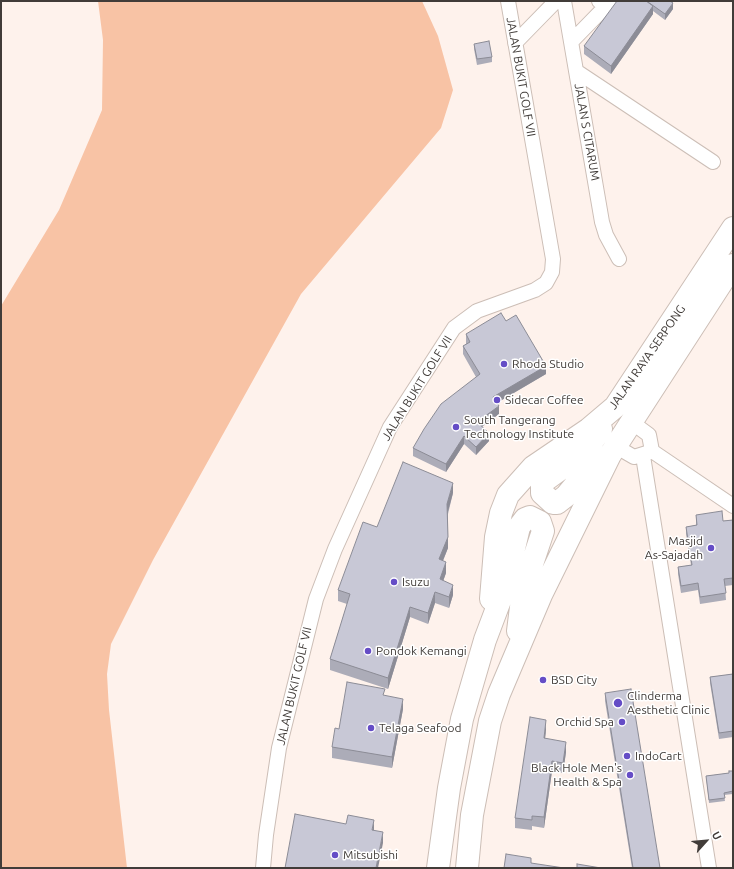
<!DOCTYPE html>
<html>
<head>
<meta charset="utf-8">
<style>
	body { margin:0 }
	#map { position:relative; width:734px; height:869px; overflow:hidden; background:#fef2ec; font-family:Ubuntu,sans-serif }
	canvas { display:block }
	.frame { position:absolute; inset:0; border:2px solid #413c39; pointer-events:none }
	.north { position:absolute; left:686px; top:821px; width:40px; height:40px; -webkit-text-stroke:3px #fff; paint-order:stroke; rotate:63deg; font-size:11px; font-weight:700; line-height:16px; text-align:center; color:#413c39 }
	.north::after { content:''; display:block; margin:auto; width:14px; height:18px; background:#413c39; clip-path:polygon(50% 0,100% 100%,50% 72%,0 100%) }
</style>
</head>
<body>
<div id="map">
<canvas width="734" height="869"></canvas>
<div class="frame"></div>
<div class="north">U</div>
</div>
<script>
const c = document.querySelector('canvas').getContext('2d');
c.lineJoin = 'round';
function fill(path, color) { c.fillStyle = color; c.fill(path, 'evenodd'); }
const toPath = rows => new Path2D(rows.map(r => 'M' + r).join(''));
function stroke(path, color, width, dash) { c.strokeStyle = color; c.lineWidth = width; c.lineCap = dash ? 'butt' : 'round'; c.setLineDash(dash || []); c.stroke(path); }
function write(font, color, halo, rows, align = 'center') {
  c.font = font + ' Ubuntu,sans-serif'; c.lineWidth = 3; c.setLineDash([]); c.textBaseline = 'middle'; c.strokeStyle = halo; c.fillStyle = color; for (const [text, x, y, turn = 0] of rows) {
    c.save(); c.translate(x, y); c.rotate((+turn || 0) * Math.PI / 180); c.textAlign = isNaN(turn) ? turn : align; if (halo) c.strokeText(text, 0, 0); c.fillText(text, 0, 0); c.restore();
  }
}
fill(toPath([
	[98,1,422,1,438,36,453,90,441,128,301,294,153,560,111,644,107,674,109,710,127,868,1,868,1,306,59,210,102,110,103,40]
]), '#f8c3a5');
const minor = toPath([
	[564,1,602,222,606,235,619,259],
	[571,42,609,3,599,1],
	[515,43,556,1],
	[576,71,713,162],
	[630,421,649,435,652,451,733,506],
	[615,446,634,457,650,452],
	[643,456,709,868],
	[263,868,266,835,279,748,316,599,335,549,390,427,454,328,477,311,535,290,546,283,552,272,553,259,508,1]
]);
const primary = toPath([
	[601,429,587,449,577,457,544,481,542,484,542,493,553,503,557,503,566,496,591,466,607,456],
	[491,599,496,537,501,513,508,495,533,467,589,429,615,407,733,228],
	[438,868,449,788,462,719,485,640,505,587,519,527,525,519,530,517,540,522,543,531,523,591,518,631],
	[467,868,472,815,490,721,499,694,541,595,610,455,733,265]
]);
stroke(minor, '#ccbeb6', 16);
stroke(primary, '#ccbeb6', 24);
stroke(minor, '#fff', 14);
stroke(primary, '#fff', 22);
fill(toPath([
	[648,2,673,9,665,20,653,11,653,14,611,74,584,54,584,46],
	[474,44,492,57,492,62,477,65,474,49],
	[506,321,546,374,497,403,499,414,482,427,489,441,476,455,464,444,446,472,413,456,413,448,476,377,463,354,463,346,466,344,466,334],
	[453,493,448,514,448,548,443,561,446,573,443,581,453,595,449,608,435,603,428,624,410,617,388,689,330,670,330,659,347,604,338,601,338,590],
	[696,515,723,521,733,520,733,585,725,586,726,600,700,604,698,590,681,593,678,574,678,567,691,565,686,534,686,527,696,525],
	[733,674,733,737,719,739,710,683,710,677],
	[605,693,660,868,632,868,605,701],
	[385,696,403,709,392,768,332,758,332,747,339,729],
	[546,730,545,738,566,752,563,773,552,771,544,828,532,826,532,830,515,828,515,818],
	[733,771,733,794,724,795,725,801,709,803,706,776,729,773]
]), '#acacb8');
fill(toPath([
	[673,3,673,9,665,20,665,14],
	[653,6,653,14,611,74,611,66],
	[546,366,546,374,493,405,493,397],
	[499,406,499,414,477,430,477,422],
	[489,433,489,441,476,455,476,447],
	[464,436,464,444,446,472,446,464],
	[453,483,453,493,447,515,447,504],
	[448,537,448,548,439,570,439,559],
	[446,562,446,573,440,590,440,579],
	[453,585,453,595,449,608,449,597],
	[435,592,435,603,428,624,428,613],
	[410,607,410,617,388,689,388,678],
	[403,699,403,709,392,768,392,757],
	[546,720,546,730,544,748,544,738],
	[566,742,566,752,563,773,563,763],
	[552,761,552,771,544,828,544,817],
	[374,820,374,830,372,841,372,830],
	[383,832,383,843,378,868,376,868]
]), '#8c8c96');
const building = toPath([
	[617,1,646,1,653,6,611,66,584,46,617,1],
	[648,1,670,1,673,3,665,14,648,2,648,1],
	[489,41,492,57,477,59,474,44,489,41],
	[501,313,506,321,516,315,546,366,493,397,499,406,477,422,489,433,476,447,464,436,446,464,413,448,424,429,441,404,480,374,463,346,470,342,466,334,501,313],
	[403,462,453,483,447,504,448,537,439,559,446,562,440,579,453,585,449,597,435,592,428,613,410,607,388,678,330,659,350,594,338,590,363,522,377,527,403,462],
	[722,511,723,521,733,520,733,578,724,579,726,593,700,597,698,583,681,586,678,567,692,565,686,527,697,525,696,515,722,511],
	[733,674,733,731,719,733,710,677,733,674],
	[347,682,385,689,383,695,403,699,392,757,332,747,335,728,339,729,347,682],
	[631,689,660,868,633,868,605,693,631,689],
	[530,717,546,720,544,738,566,742,563,763,552,761,544,817,532,816,532,820,515,818,530,717],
	[729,771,733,771,733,791,724,793,725,798,709,800,706,776,729,773,729,771],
	[295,814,346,824,348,815,374,820,372,830,383,832,376,868,285,868,295,814],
	[506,854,531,858,531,863,564,868,504,868,506,854],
	[577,864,601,868,577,868,577,864]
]);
fill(building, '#c8c8d6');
stroke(building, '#8c8c96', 1);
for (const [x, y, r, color] of [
	[504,364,4,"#654dc6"],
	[497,400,4,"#654dc6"],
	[456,427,4,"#654dc6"],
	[711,548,4,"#654dc6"],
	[394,582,4,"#654dc6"],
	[368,651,4,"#654dc6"],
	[543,680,4,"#654dc6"],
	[618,703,5,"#654dc6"],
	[622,722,4,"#654dc6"],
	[371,728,4,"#654dc6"],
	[627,756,4,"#654dc6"],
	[630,775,4,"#654dc6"],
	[335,855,4,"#654dc6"]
]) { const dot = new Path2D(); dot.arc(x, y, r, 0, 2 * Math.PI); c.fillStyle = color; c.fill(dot); stroke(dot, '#fff', 1.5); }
write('12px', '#413c39', '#fff', [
	["JALAN BUKIT GOLF VII",521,77,80],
	["JALAN S CITARUM",587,132,80],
	["JALAN RAYA SERPONG",647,357,-55],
	["JALAN BUKIT GOLF VII",417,388,-58],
	["JALAN BUKIT GOLF VII",294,686,-77]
]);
write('12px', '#413c39', '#fff', [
	["Rhoda Studio",512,364],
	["Sidecar Coffee",505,400],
	["South Tangerang",464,420],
	["Technology Institute",464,434],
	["Masjid",703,541,"right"],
	["As-Sajadah",703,555,"right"],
	["Isuzu",402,582],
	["Pondok Kemangi",376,651],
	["BSD City",551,680],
	["Clinderma",627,696],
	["Aesthetic Clinic",627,710],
	["Orchid Spa",614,722,"right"],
	["Telaga Seafood",379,728],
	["IndoCart",635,756],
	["Black Hole Men's",622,768,"right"],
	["Health & Spa",622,782,"right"],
	["Mitsubishi",343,855]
], 'left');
</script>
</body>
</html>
